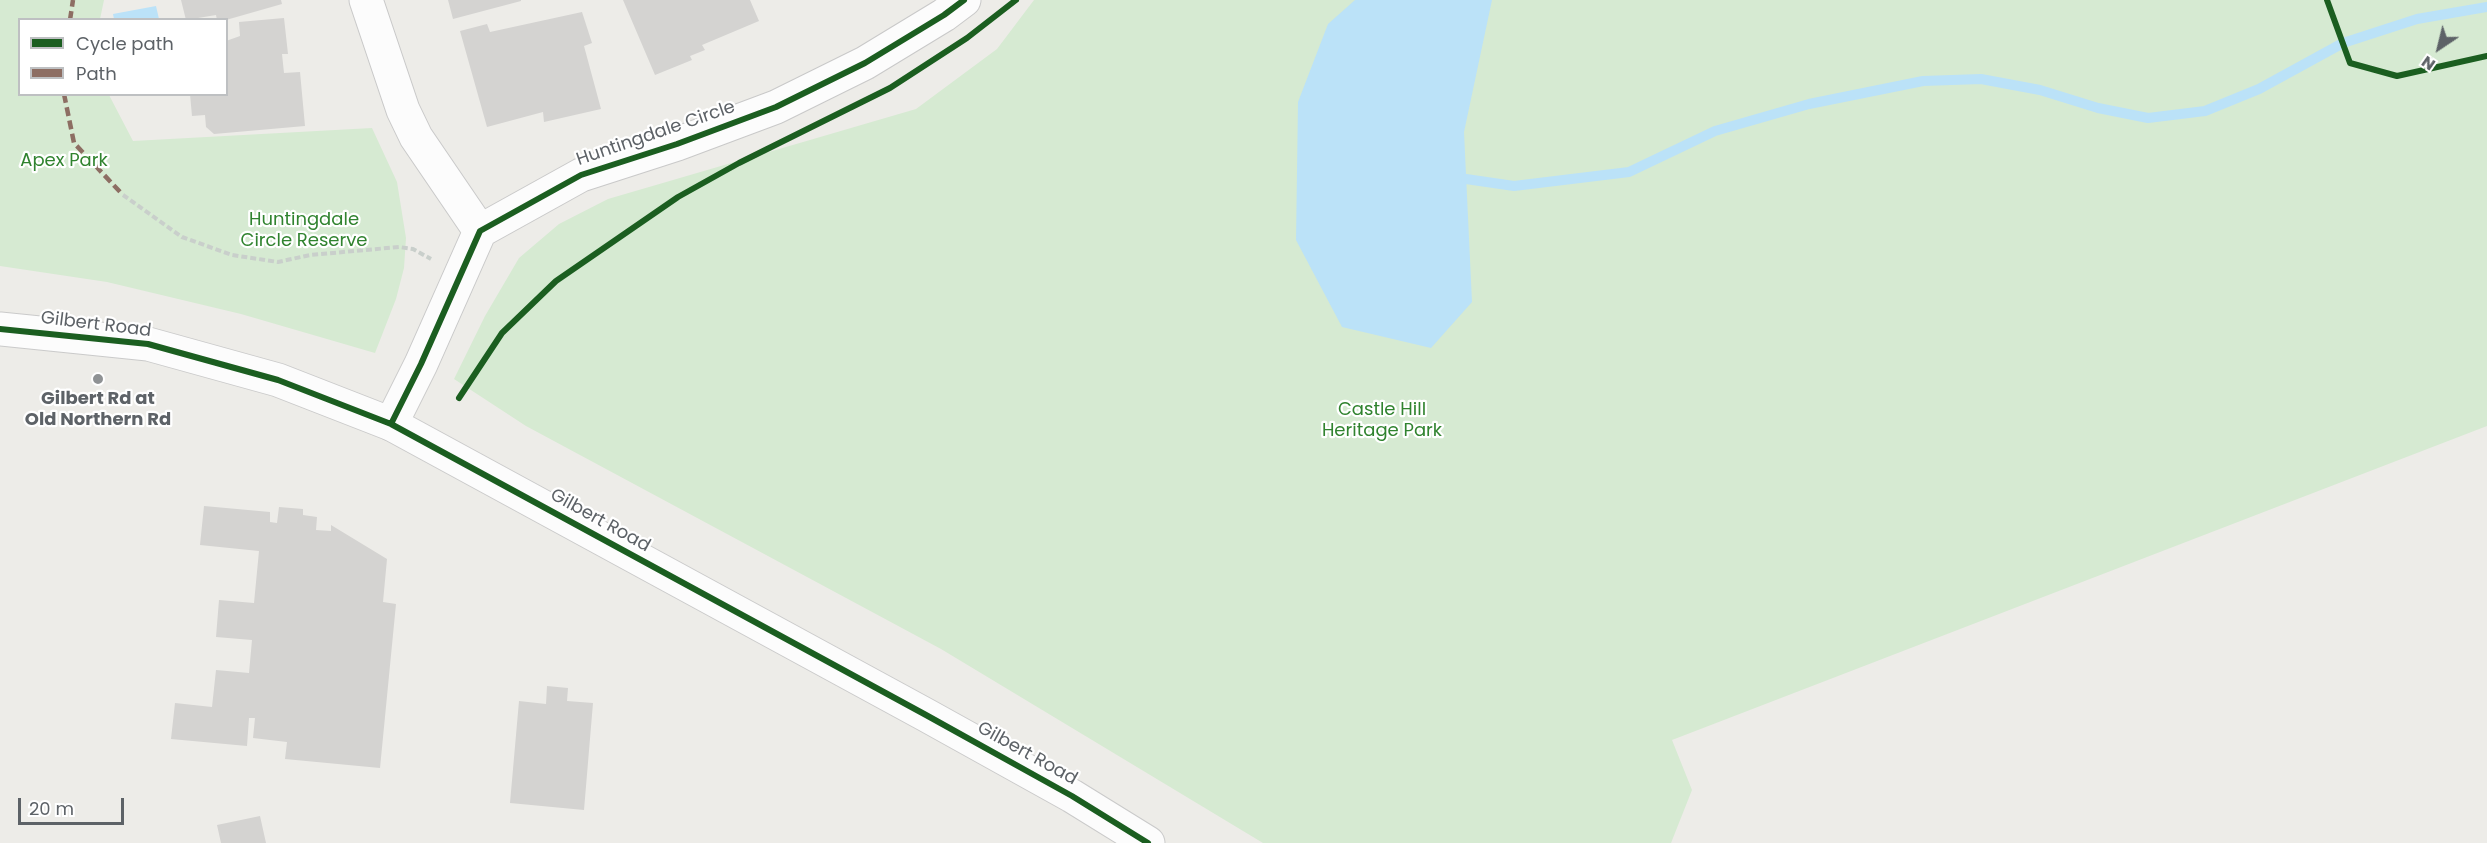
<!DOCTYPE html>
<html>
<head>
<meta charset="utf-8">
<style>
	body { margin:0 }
	#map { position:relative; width:2487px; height:843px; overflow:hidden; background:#edece8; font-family:Poppins,sans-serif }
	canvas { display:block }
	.legend { position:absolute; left:18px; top:18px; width:210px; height:78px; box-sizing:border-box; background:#fff; border:2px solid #bec0c2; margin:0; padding:8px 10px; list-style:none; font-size:18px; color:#5d6267 }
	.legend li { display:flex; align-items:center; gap:12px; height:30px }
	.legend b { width:30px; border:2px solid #bec0c2 }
	.north { position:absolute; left:2409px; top:18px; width:60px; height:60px; -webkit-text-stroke:4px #fff; paint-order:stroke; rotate:215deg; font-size:16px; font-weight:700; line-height:24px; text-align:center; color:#5d6267 }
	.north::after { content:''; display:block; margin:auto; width:21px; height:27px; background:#5d6267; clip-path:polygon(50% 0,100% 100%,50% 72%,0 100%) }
	.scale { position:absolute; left:18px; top:798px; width:106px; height:27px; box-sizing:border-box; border:3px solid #5d6267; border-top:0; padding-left:8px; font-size:18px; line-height:21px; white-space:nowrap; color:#5d6267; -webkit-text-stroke:4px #fff; paint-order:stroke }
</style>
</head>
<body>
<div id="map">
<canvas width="2487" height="843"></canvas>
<ul class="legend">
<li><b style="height:8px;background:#1b5e20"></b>Cycle path</li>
<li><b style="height:8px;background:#8d6e63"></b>Path</li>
</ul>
<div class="north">N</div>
<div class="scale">20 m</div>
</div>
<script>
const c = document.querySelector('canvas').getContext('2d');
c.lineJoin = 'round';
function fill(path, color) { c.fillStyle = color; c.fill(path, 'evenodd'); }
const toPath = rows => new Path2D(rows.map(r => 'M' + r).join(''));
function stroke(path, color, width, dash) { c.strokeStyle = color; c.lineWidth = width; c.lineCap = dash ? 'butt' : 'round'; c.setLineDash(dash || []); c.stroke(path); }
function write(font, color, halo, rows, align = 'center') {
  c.font = font + ' Poppins,sans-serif'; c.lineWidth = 4.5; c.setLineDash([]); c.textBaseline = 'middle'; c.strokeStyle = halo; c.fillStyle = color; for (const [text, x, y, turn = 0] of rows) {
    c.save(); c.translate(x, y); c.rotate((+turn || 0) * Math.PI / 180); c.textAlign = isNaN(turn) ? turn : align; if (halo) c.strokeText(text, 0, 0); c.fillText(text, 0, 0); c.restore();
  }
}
fill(toPath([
	[0,0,104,0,100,19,20,20,20,94,109,95,133,141,372,128,397,182,406,238,404,268,396,299,375,353,241,314,107,282,0,266],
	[1034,0,2487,0,2487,426,1672,740,1692,790,1671,843,1263,843,941,649,526,426,454,379,485,316,519,258,559,224,608,199,916,109,997,49]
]), '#d6ead2');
fill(toPath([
	[1355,0,1492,0,1464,132,1472,302,1431,348,1342,327,1296,240,1298,102,1328,24],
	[156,6,159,19,114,19,113,14]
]), '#bbe2f8');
stroke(toPath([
	[1466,179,1514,186,1629,172,1715,131,1809,104,1923,81,1981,79,2040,90,2098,108,2148,118,2205,111,2259,89,2343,43,2417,19,2487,7]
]), '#bbe2f8', 10);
fill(toPath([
	[181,0,281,0,282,4,226,20,217,20,216,15,186,20],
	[448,0,521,0,521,1,453,19],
	[623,0,750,0,759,21,702,45,705,50,690,56,692,60,655,75],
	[582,12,592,43,584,46,601,109,544,122,543,112,487,127,460,31,487,24,490,32],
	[284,18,288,54,282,54,284,73,300,72,305,126,214,134,206,127,205,115,192,116,190,94,226,94,226,41,240,36,239,22],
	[204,506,270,512,270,522,277,523,279,507,303,509,303,515,317,517,316,530,331,531,331,525,387,559,383,602,396,604,380,768,285,759,287,742,253,738,255,718,249,718,247,746,171,739,175,703,212,707,216,670,249,673,252,640,216,637,219,600,254,603,259,551,200,545],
	[547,686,568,688,567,701,593,703,584,810,510,803,519,701,546,704],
	[260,816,266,843,221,843,217,825]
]), '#d4d3d1');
const street = toPath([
	[366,0,403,110,416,137,480,231],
	[391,424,421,364,480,231,581,175,677,144,776,107,865,63,944,15,964,0]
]);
const secondary = toPath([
	[0,329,148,344,278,380,391,424,926,715,1072,796,1148,843]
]);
stroke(street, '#c9c9c9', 35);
stroke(secondary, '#cacaca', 35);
stroke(toPath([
	[2327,0,2350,63,2397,76,2487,56],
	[995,16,1016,0],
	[123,195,182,237,232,255,278,262,310,255,399,247,413,249,431,259],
	[459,398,502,333,556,281,678,197,756,155]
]), '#c9cfcb', 4, [6, 3]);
stroke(street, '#fcfcfc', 33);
stroke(secondary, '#fcfcfc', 33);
stroke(toPath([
	[70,20,73,0],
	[64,94,74,143,123,195]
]), '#8d6e63', 4.5, [9, 4.5]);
stroke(toPath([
	[2327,0,2350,63,2397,76,2487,56],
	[0,329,148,344,278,380,391,424,926,715,1072,796,1148,843],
	[459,398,502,333,556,281,678,197,739,163,890,88,967,38,1016,0],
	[391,424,421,364,480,231,581,175,677,144,776,107,865,63,944,15,964,0]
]), '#1b5e20', 6);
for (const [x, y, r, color] of [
	[98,379,6,"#8f9294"]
]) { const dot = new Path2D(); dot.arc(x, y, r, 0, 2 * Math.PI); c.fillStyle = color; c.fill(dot); stroke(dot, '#fff', 2); }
write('18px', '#5d6267', '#fff', [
	["Huntingdale Circle",656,134,-19],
	["Gilbert Road",96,325,7],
	["Gilbert Road",600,521,29],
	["Gilbert Road",1027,754,29]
]);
write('18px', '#30832f', '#fff', [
	["Apex Park",64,161],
	["Huntingdale",304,220],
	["Circle Reserve",304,241],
	["Castle Hill",1382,410],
	["Heritage Park",1382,431]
]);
write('bold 18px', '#5d6267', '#fff', [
	["Gilbert Rd at",98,399],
	["Old Northern Rd",98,420]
]);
</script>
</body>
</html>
